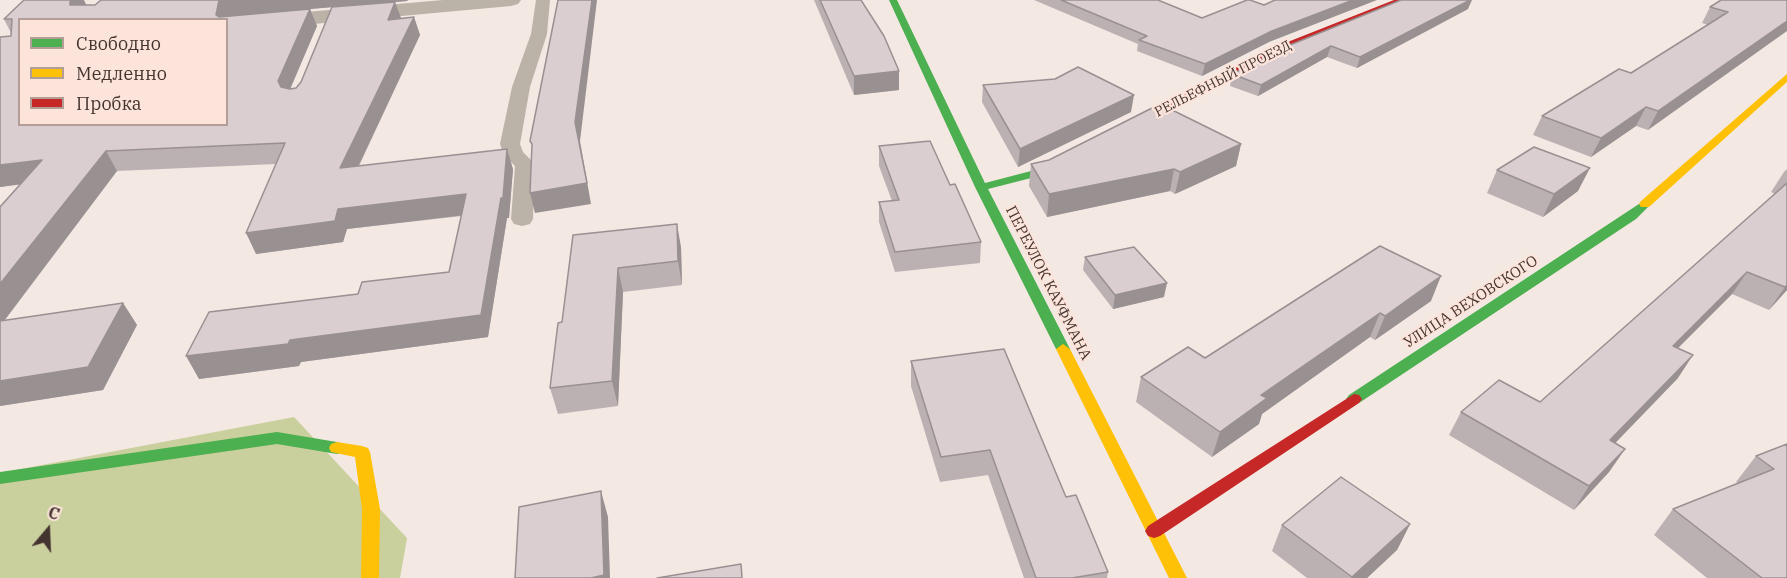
<!DOCTYPE html>
<html>
<head>
<meta charset="utf-8">
<style>
	body { margin:0 }
	#map { position:relative; width:1787px; height:578px; overflow:hidden; background:#f4e8e3; font-family:"IBM Plex Serif",serif }
	canvas { display:block }
	.legend { position:absolute; left:18px; top:18px; width:210px; height:108px; box-sizing:border-box; background:#fce4db; border:2px solid #b29e96; margin:0; padding:8px 10px; list-style:none; font-size:18px; color:#44342f }
	.legend li { display:flex; align-items:center; gap:12px; height:30px }
	.legend b { width:30px; border:2px solid #b29e96 }
	.north { position:absolute; left:18px; top:500px; width:60px; height:60px; -webkit-text-stroke:4px #fce4db; paint-order:stroke; rotate:19deg; font-size:16px; font-weight:700; line-height:24px; text-align:center; color:#44342f }
	.north::after { content:''; display:block; margin:auto; width:21px; height:27px; background:#44342f; clip-path:polygon(50% 0,100% 100%,50% 72%,0 100%) }
</style>
</head>
<body>
<div id="map">
<canvas width="1787" height="578"></canvas>
<ul class="legend">
<li><b style="height:8px;background:#4caf50"></b>Свободно</li>
<li><b style="height:8px;background:#ffc107"></b>Медленно</li>
<li><b style="height:8px;background:#c62828"></b>Пробка</li>
</ul>
<div class="north">С</div>
</div>
<script>
const c = document.querySelector('canvas').getContext('2d');
c.lineJoin = 'round';
function fill(path, color) { c.fillStyle = color; c.fill(path, 'evenodd'); }
const toPath = rows => new Path2D(rows.map(r => 'M' + r).join(''));
function stroke(path, color, width, dash) { c.strokeStyle = color; c.lineWidth = width; c.lineCap = dash ? 'butt' : 'round'; c.setLineDash(dash || []); c.stroke(path); }
function write(font, color, halo, rows, align = 'center') {
  c.font = font + ' "IBM Plex Serif",serif'; c.lineWidth = 4.5; c.setLineDash([]); c.textBaseline = 'middle'; c.strokeStyle = halo; c.fillStyle = color; for (const [text, x, y, turn = 0] of rows) {
    c.save(); c.translate(x, y); c.rotate((+turn || 0) * Math.PI / 180); c.textAlign = isNaN(turn) ? turn : align; if (halo) c.strokeText(text, 0, 0); c.fillText(text, 0, 0); c.restore();
  }
}
fill(toPath([
	[294,417,407,538,400,578,0,578,0,473]
]), '#c9cf9d');
fill(toPath([
	[536,0,550,0,547,34,530,87,520,144,523,152,535,164,533,219,530,224,522,226,514,224,511,219,515,166,504,155,500,144,512,87,531,34,536,0]
]), '#bbb2a8');
fill(toPath([
	[443,0,521,0,518,4,511,6,226,32,226,19,443,0]
]), '#bbb2a8');
fill(toPath([
	[889,0,897,0,985,183,1031,171,1065,155,1069,154,1075,157,1039,176,988,189,1070,349,1068,352,1063,354,1056,349,975,187,889,0],
	[1645,200,1651,204,1636,219,1359,403,1349,403,1346,399,1349,395,1645,200],
	[277,432,337,442,343,444,345,448,343,452,337,454,277,444,0,484,0,472,277,432]
]), '#4caf50');
fill(toPath([
	[1787,74,1787,82,1649,207,1641,207,1639,204,1641,201,1787,74],
	[1063,344,1070,349,1187,578,1169,578,1056,349,1063,344],
	[337,442,362,446,368,448,370,452,380,509,379,578,361,578,362,509,355,457,331,452,329,448,331,444,337,442]
]), '#ffc107');
fill(toPath([
	[1394,0,1405,0,1281,51,1130,130,1126,131,1121,128,1275,47,1394,0],
	[1354,394,1359,395,1362,399,1359,403,1160,536,1154,538,1148,536,1145,531,1148,526,1354,394]
]), '#c62828');
fill(toPath([
	[101,0,408,0,407,1,395,2,401,19,414,17,420,35,359,166,513,169,509,218,507,218,488,337,301,362,299,366,199,379,358,294,449,272,462,216,347,229,343,242,256,254,276,164,117,171,5,320,123,303,137,325,103,390,0,406,0,207,21,184,0,187,0,37,11,36,11,33,4,19,86,5,95,5],
	[332,7,301,82,296,88,290,88,317,26,310,9],
	[814,0,861,0,899,90,854,95],
	[1034,0,1158,0,1202,18,1264,5,1269,42,1202,76,1137,51,1138,44],
	[1787,0,1648,130,1636,126,1591,157,1533,135,1542,116,1631,73,1708,25,1702,23,1710,7],
	[1468,9,1357,68,1327,57,1258,96,1230,86,1232,74,1290,45],
	[983,85,1131,112,1018,167,982,102],
	[1241,144,1236,166,1175,194,1170,191,1047,217,1029,186,1031,164],
	[879,146,950,185,981,242,980,263,895,272,879,222,879,202,892,201,879,166],
	[1787,169,1787,290,1769,310,1732,294,1678,348,1678,378,1615,443,1625,449,1609,472,1574,510,1449,435,1461,412,1540,402,1775,194,1771,192,1784,172],
	[1497,170,1578,191,1543,217,1487,193],
	[573,235,681,247,682,285,623,292,618,406,558,414,550,388,562,322],
	[1380,246,1431,301,1375,340,1370,337,1262,414,1259,424,1212,457,1136,402,1141,377,1205,358],
	[1085,257,1164,297,1113,309,1083,270],
	[911,361,1066,497,1108,572,1107,578,1024,578,988,475,940,482,911,386],
	[1787,444,1787,578,1707,578,1654,535,1673,509,1738,483,1736,482,1756,456],
	[1410,524,1397,550,1367,578,1307,578,1272,551,1282,525]
]), '#bbb1b3');
fill(toPath([
	[72,0,84,0,88,9,70,5,70,2],
	[219,0,408,0,407,1,395,2,401,18,388,20,395,2,310,9,317,26,286,99,218,20,216,15],
	[592,0,597,0,580,141,591,204,535,213,530,193,575,122],
	[1353,0,1377,0,1269,42,1202,76,1205,64,1272,31],
	[1470,0,1472,0,1468,9,1357,68,1360,57],
	[414,17,420,35,348,188,340,168],
	[1787,21,1787,31,1648,130,1658,111],
	[1331,46,1327,57,1258,96,1261,85],
	[899,71,899,90,854,95,854,76],
	[1134,95,1131,112,1018,167,1020,149],
	[1646,107,1636,126,1591,157,1601,138],
	[1241,144,1236,166,1175,194,1180,172],
	[507,149,513,169,509,218,507,218,488,337,301,362,299,366,199,379,186,356,290,340,481,315],
	[106,151,117,171,0,326,0,284],
	[42,160,54,180,0,187,0,165],
	[1590,168,1578,191,1543,217,1554,194],
	[1174,169,1170,191,1047,217,1049,194],
	[466,194,473,214,347,229,343,242,256,254,246,233,338,209],
	[677,224,681,247,682,285,678,261],
	[618,268,623,292,618,406,612,381],
	[1747,272,1732,294,1658,368,1673,346],
	[1441,276,1431,301,1375,340,1385,316],
	[1167,283,1164,297,1113,309,1115,295],
	[1787,285,1787,290,1769,310,1785,287],
	[123,303,137,325,103,390,0,406,0,381],
	[1380,313,1370,337,1262,414,1259,424,1212,457,1220,432,1261,395],
	[1693,355,1678,378,1595,464,1610,440],
	[1625,449,1609,472,1574,510,1589,486],
	[601,491,608,517,610,578,591,578],
	[1410,524,1397,550,1367,578,1351,578]
]), '#999092');
const building = toPath([
	[24,0,72,0,70,2,70,5,95,5,101,0,219,0,216,15,219,17,310,9,278,81,281,87,290,89,296,88,301,82,332,7,395,2,388,20,414,17,340,168,507,149,503,198,501,198,481,315,290,340,288,344,186,356,209,312,358,294,362,282,449,272,466,194,338,209,335,221,246,233,285,143,106,151,0,284,0,207,42,160,0,165,0,37,11,36,12,19,4,19,24,0],
	[20,20,226,20,226,124,20,124,20,20],
	[558,0,592,0,575,122,587,183,530,193,532,144,530,141,558,0],
	[820,0,861,0,884,36,899,71,854,76,820,0],
	[1061,0,1158,0,1202,18,1247,0,1250,0,1264,5,1275,0,1353,0,1272,31,1205,64,1139,40,1147,36,1061,0],
	[1401,0,1470,0,1360,57,1331,46,1261,85,1232,74,1290,45,1401,0],
	[1721,0,1787,0,1787,21,1658,111,1646,107,1601,138,1542,116,1619,69,1631,73,1728,12,1710,7,1721,0],
	[1078,67,1134,95,1020,149,983,85,1055,79,1078,67],
	[1160,104,1241,144,1180,172,1174,169,1049,194,1031,164,1049,160,1160,104],
	[930,141,950,185,955,184,981,242,895,252,879,202,899,200,879,146,930,141],
	[1534,147,1590,168,1554,194,1497,170,1534,147],
	[1787,183,1787,285,1785,287,1747,272,1673,346,1693,355,1610,440,1625,449,1589,486,1461,412,1499,380,1540,402,1787,183],
	[677,224,678,261,618,268,612,381,550,388,558,323,562,322,573,235,677,224],
	[1380,246,1441,276,1385,316,1380,313,1261,395,1267,398,1220,432,1141,377,1188,347,1205,358,1380,246],
	[1134,247,1167,283,1115,295,1085,257,1134,247],
	[123,303,88,367,0,381,0,321,123,303],
	[1004,349,1066,497,1076,495,1108,572,1072,578,1036,578,990,450,941,457,911,361,1004,349],
	[1787,444,1787,578,1762,578,1673,509,1774,469,1756,456,1787,444],
	[1341,477,1410,524,1352,577,1282,525,1341,477],
	[601,491,604,575,591,578,515,578,519,507,601,491],
	[741,564,742,578,657,578,741,564]
]);
fill(building, '#daced0');
stroke(building, '#999092', 1.5);
write('14px', '#44342f', '#fce4db', [
	["РЕЛЬЕФНЫЙ ПРОЕЗД",1223,79,-27]
]);
write('15px', '#44342f', '#fce4db', [
	["ПЕРЕУЛОК КАУФМАНА",1048,283,63],
	["УЛИЦА ВЕХОВСКОГО",1471,302,-33]
]);
</script>
</body>
</html>
